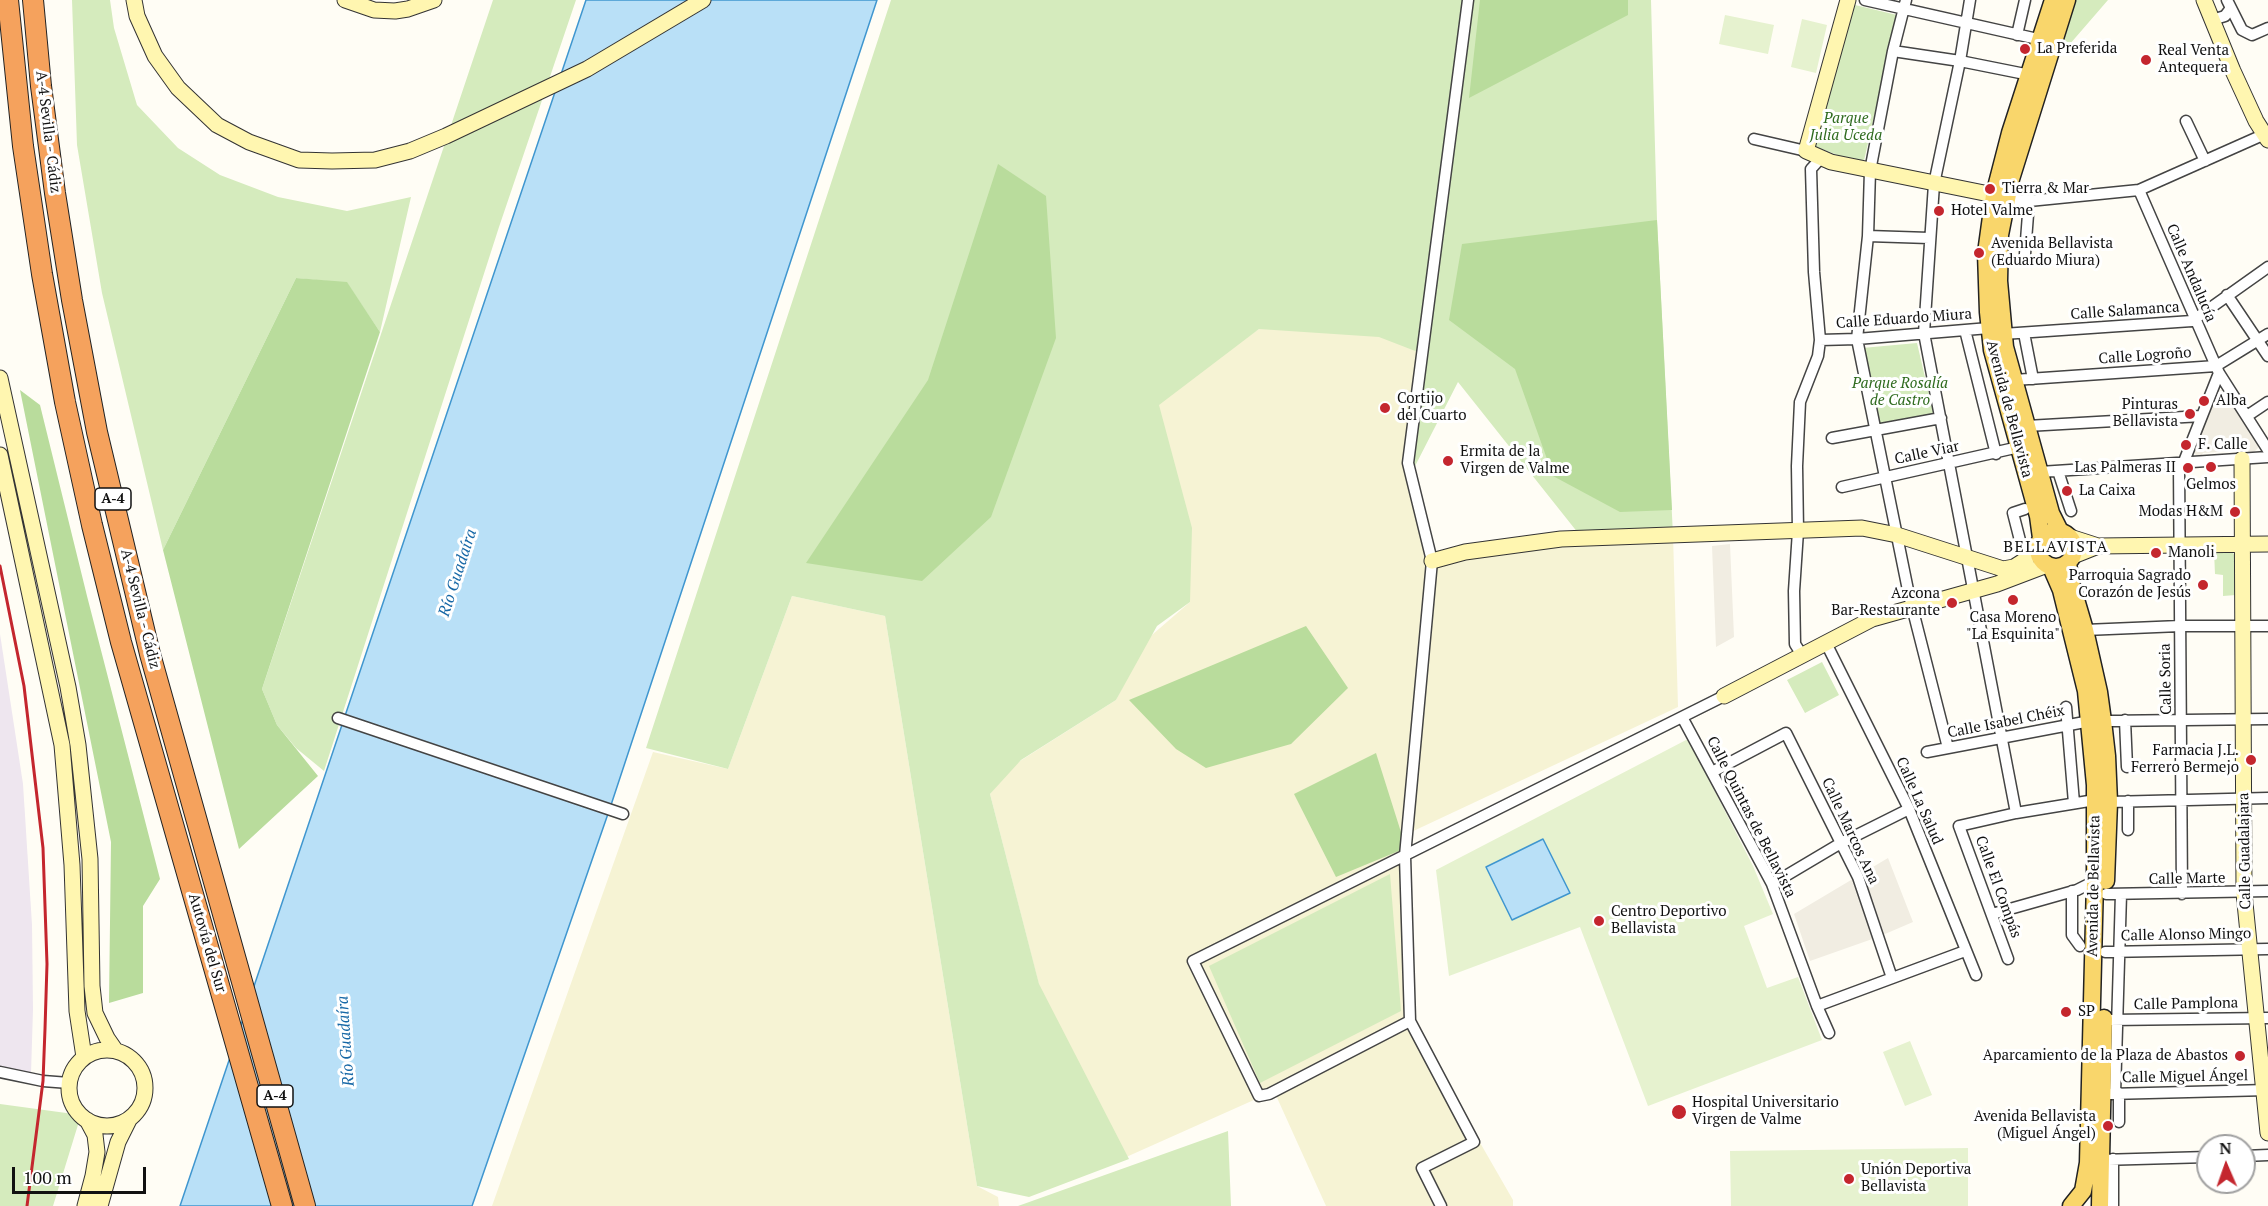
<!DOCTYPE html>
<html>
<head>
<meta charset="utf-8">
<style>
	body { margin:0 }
	#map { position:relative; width:2268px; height:1206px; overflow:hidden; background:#fffdf5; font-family:"PT Serif",serif }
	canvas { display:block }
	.north { position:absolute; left:2196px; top:1134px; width:60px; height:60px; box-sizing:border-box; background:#fff; border:2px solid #a0a0a0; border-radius:50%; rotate:358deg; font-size:16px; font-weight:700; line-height:24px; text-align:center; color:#111 }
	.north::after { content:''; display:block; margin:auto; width:21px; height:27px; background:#c4262e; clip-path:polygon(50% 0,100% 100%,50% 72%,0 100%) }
	.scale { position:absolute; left:12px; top:1167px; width:134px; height:27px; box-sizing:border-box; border:3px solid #111; border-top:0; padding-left:8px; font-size:18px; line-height:21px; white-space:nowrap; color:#111; -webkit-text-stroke:4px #fff; paint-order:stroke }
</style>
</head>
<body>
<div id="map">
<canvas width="2268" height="1206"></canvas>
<div class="north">N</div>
<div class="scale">100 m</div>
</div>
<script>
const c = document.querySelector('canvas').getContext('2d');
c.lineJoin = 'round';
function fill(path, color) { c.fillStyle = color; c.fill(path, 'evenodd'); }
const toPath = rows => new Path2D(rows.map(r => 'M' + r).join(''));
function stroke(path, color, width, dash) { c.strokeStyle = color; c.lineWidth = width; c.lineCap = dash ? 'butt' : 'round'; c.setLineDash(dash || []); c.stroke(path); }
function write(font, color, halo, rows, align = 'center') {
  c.font = font + ' "PT Serif",serif'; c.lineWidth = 6; c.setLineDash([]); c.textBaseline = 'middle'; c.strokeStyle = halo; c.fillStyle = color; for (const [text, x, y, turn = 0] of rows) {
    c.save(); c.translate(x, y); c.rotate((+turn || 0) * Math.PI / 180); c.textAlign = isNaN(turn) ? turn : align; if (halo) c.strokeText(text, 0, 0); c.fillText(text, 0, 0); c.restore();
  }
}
fill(toPath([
	[0,634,23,784,32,925,33,1009,31,1073,0,1066]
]), '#eee6ef');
fill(toPath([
	[1350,325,1423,353,1408,463,1431,555,1673,535,1678,707,1407,834,1410,1021,1513,1200,1513,1206,1326,1206,1274,1091,1124,1158,1049,1024,990,794,1009,768,1116,700,1145,641,1190,602,1140,407,1259,329],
	[792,596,885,616,977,1186,998,1197,999,1206,492,1206,653,752,728,769]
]), '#f6f3d4');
fill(toPath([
	[72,0,110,0,114,28,137,105,178,148,220,175,278,197,347,211,411,197,380,332,347,283,296,278,163,550,102,293,77,145],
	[493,0,576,0,499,227,324,771,296,748,277,725,262,689],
	[891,0,1651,0,1657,220,1673,535,1582,538,1458,382,1411,474,1423,354,1379,337,1259,329,1159,405,1192,528,1190,602,1157,626,1116,700,1021,760,990,794,1039,984,1129,1159,1029,1197,977,1186,885,616,792,596,728,769,646,748],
	[2072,0,2108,0,2063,52,2058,49],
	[1855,5,1897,15,1863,165,1814,146],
	[1917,343,1934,416,1878,428,1862,348],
	[2214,551,2231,551,2236,557,2236,595,2223,596,2223,575,2215,574],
	[1822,662,1839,695,1805,713,1787,680],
	[1390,874,1401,1011,1260,1083,1209,966],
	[0,1104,81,1115,53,1206,0,1206],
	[1228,1131,1231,1206,1018,1206]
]), '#d5ebbd');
fill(toPath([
	[1480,0,1628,0,1628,15,1469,98],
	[998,164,1046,196,1056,338,991,517,922,581,806,563,928,380],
	[1657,220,1672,510,1620,512,1553,476,1515,369,1449,320,1462,244],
	[296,278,347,282,380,332,262,689,277,725,318,776,239,849,163,550],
	[20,390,40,405,87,596,160,879,143,906,143,993,109,1003,111,842],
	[1306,626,1348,688,1291,744,1206,768,1176,749,1129,700],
	[1376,753,1406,848,1336,877,1294,794]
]), '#b9dc9c');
fill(toPath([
	[1725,15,1774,25,1768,54,1719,44],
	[1802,19,1827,25,1816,73,1791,67],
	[1688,739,1753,866,1773,914,1744,926,1767,988,1798,977,1822,1040,1648,1106,1580,927,1449,976,1436,870],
	[1910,1041,1932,1095,1905,1106,1883,1052],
	[1968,1148,1968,1206,1731,1206,1730,1151]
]), '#e6f2cf');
fill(toPath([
	[2222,390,2226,392,2258,443,2258,448,2252,454,2244,456,2246,450,2203,453,2200,458,2196,457,2194,449,2218,391],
	[1730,544,1734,637,1716,647,1712,546],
	[1888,858,1913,922,1878,937,1810,961,1794,914]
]), '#f1ede2');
const water = toPath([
	[586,0,877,0,610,808,472,1206,180,1206,586,0],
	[1543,839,1570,893,1512,920,1486,867,1543,839]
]);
fill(water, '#b9e0f7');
stroke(water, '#3f96cf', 1.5);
const street = toPath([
	[1865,0,2042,40],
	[1906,0,1893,51,1870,171,1868,236,1857,339,1909,595,1948,748],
	[1970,0,1960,61,1934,184,1924,333,2016,813],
	[2227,0,2242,30,2252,35,2268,28],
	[2212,20,2225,16,2231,8],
	[2017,35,2025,0],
	[1893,51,1960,61,2030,75],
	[2186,121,2205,161],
	[1754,139,1806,151],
	[2139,190,2219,373,2268,450],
	[2007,199,2029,201,2139,190,2265,134],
	[1868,236,1929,238],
	[2025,254,2029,201],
	[2227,295,2268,356],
	[1965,330,1996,454],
	[2024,333,2033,379],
	[2003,334,2192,321,2268,267],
	[1820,340,1857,339,1989,328],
	[2014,380,2216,366,2268,334],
	[2247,416,2268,402],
	[2027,426,2202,416],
	[1832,438,1941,418],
	[2179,464,2182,894],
	[2183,464,2219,373],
	[2058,471,2071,511],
	[2040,472,2268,457],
	[1842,487,2019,447],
	[2025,509,2013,513,2025,560],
	[2085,630,2180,626,2268,626],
	[1826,643,1909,809,1976,975],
	[1802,655,1795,644,1794,591,1798,531,1797,466,1800,402,1818,356,1820,340,1814,272,1811,169,1821,158],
	[2066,707,2074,803],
	[1682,717,1772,884,1817,1006,1829,1033],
	[338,718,623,814],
	[2125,720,2127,767],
	[2103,721,2268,719],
	[1927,752,2090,721],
	[1712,772,1786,733,1858,877,1892,978],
	[2109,802,2268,798],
	[2128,830,2128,801],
	[1772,884,1841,843,1909,809],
	[2072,891,2072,935,2080,946],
	[2106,894,2268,891],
	[1992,914,2077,890,2095,881],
	[2105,952,2268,949],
	[2008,959,1959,826,2016,813,2095,800],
	[1817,1006,1965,951],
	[2110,1020,2268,1018],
	[1410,1021,1269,1094,1259,1096,1193,961,1724,696],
	[0,1072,43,1081,69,1083],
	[2119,1093,2119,1122],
	[2109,1094,2268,1090],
	[2115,1094,2121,894],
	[2244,1156,2268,1155],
	[2100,1160,2208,1157],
	[1441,1206,1422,1168,1474,1142,1410,1021,1405,856,1432,561,1408,463,1468,0],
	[2113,1206,2113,1159]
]);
const secondary = toPath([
	[134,0,137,16,155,56,178,88,217,125,249,142,299,160,332,161,375,160,410,151,446,136,587,69,703,0],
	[345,0,374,10,395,11,408,9,434,0],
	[1848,0,1806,151,1831,162,1994,195],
	[2204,0,2233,71,2256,121,2268,140],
	[0,378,68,687,78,745,90,859,92,986,95,1013,107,1038,116,1051],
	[0,455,62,745,72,865,77,1011,84,1057],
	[2242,459,2244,893,2268,1133],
	[2070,537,2098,546,2268,544],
	[2073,556,2098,546],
	[1432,561,1465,552,1561,539,1862,528,1897,535,2003,569,2014,567,2025,560,2038,546],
	[1724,696,1872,619,1997,584,2047,565],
	'69 1088a38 38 0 1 1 76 0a38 38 0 1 1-76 0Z',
	[85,1206,93,1176,97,1152,95,1135,87,1120],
	[100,1206,118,1142,130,1118]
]);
const primary = toPath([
	'2038 549a18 18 0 1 1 36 0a18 18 0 1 1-36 0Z',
	[2060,531,2051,513,2005,347,1999,281,2000,235,2011,179,2067,0],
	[2041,538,2038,516,1992,350,1988,312,1986,253,1994,195,2010,133,2053,0],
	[2068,562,2070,579,2085,630,2099,692,2103,721,2107,756,2109,802,2106,881],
	[2051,567,2061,590,2086,691,2095,785,2095,881,2088,1163,2083,1191,2071,1206],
	[2100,1206,2104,1018]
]);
const highway = toPath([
	[8,0,23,146,42,274,65,402,92,525,121,642,282,1206],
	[33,0,41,86,55,193,72,300,97,432,150,654,305,1206]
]);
stroke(street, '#444', 13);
stroke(secondary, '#333', 17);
stroke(primary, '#222', 19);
stroke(highway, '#222', 22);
stroke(street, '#fff', 10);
stroke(secondary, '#fff6b0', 15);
stroke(primary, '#f9d66b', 16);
stroke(highway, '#f5a25d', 20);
stroke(toPath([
	[0,566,24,686,43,848,47,964,45,1029,43,1081,27,1206]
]), '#c4262e', 3);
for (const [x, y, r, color] of [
	[2025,49,6,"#c4262e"],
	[2146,60,6,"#c4262e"],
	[1990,189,6,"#c4262e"],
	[1939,211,6,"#c4262e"],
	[1979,253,6,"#c4262e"],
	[2204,401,6,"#c4262e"],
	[1385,408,6,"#c4262e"],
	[2190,414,6,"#c4262e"],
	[2186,445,6,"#c4262e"],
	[1448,461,6,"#c4262e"],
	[2211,467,6,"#c4262e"],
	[2188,468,6,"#c4262e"],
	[2067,491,6,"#c4262e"],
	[2235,512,6,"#c4262e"],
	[2156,553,6,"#c4262e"],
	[2203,585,6,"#c4262e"],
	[2013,600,6,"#c4262e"],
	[1952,603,6,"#c4262e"],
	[2251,760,6,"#c4262e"],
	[1599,921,6,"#c4262e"],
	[2066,1012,6,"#c4262e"],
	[2240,1056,6,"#c4262e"],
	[1679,1112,8,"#c4262e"],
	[2108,1126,6,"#c4262e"],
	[1849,1179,6,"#c4262e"]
]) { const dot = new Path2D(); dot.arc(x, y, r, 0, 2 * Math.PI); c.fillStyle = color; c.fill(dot); stroke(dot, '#fff', 2); }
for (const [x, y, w] of [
	[113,499,36],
	[275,1096,36]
]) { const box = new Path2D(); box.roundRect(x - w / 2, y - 11, w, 22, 4.5); c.fillStyle = '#fff'; c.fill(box); stroke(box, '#111', 1.5); }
write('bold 14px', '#111', null, [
	["A-4",113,499],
	["A-4",275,1096]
]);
write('15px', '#111', '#fff', [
	["La Preferida",2037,49],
	["Real Venta",2158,51],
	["Antequera",2158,68],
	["Tierra & Mar",2002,189],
	["Hotel Valme",1951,211],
	["Avenida Bellavista",1991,244],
	["(Eduardo Miura)",1991,261],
	["Cortijo",1397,399],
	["del Cuarto",1397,416],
	["Alba",2216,401],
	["Pinturas",2178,405,"right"],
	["Bellavista",2178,422,"right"],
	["F. Calle",2198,445],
	["Ermita de la",1460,452],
	["Virgen de Valme",1460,469],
	["Las Palmeras II",2176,468,"right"],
	["Gelmos",2211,485,"center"],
	["La Caixa",2079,491],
	["Modas H&M",2223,512,"right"],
	["Manoli",2168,553],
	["Parroquia Sagrado",2191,576,"right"],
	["Corazón de Jesús",2191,593,"right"],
	["Azcona",1940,594,"right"],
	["Bar-Restaurante",1940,611,"right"],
	["Casa Moreno",2013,618,"center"],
	["\"La Esquinita\"",2013,635,"center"],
	["Farmacia J.L.",2239,751,"right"],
	["Ferrero Bermejo",2239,768,"right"],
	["Centro Deportivo",1611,912],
	["Bellavista",1611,929],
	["SP",2078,1012],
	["Aparcamiento de la Plaza de Abastos",2228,1056,"right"],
	["Hospital Universitario",1692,1103],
	["Virgen de Valme",1692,1120],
	["Avenida Bellavista",2096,1117,"right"],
	["(Miguel Ángel)",2096,1134,"right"],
	["Unión Deportiva",1861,1170],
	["Bellavista",1861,1187]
], 'left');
write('italic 15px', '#2f6b1f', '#fff', [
	["Parque",1846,119],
	["Julia Uceda",1846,136],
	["Parque Rosalía",1900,384],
	["de Castro",1900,401]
]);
write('15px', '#111', '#fff', [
	["A-4 Sevilla - Cádiz",48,132,83],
	["Calle Andalucía",2191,273,67],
	["Calle Salamanca",2125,311,-4],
	["Calle Eduardo Miura",1904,319,-4],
	["Calle Logroño",2145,356,-4],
	["Avenida de Bellavista",2009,409,75],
	["Calle Viar",1927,453,-12],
	["A-4 Sevilla - Cádiz",140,609,76],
	["Calle Soria",2166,679,-91],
	["Calle Isabel Chéix",2006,722,-11],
	["Calle La Salud",1919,801,66],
	["Calle Quintas de Bellavista",1751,817,63],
	["Calle Marcos Ana",1850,831,65],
	["Calle Guadalajara",2245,851,-91],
	["Calle Marte",2187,879,-1],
	["Avenida de Bellavista",2094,886,-89],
	["Calle El Compás",1998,887,70],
	["Calle Alonso Mingo",2186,935,-1],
	["Autovía del Sur",207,943,74],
	["Calle Pamplona",2186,1004,-1],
	["Calle Miguel Ángel",2185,1077,-1]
]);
c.letterSpacing = '1.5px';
write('16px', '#111', '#fff', [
	["BELLAVISTA",2056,547]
]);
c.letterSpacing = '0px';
write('italic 16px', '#1768a6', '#fff', [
	["Río Guadaíra",458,573,-72],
	["Río Guadaíra",346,1041,-94]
]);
</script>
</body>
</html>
